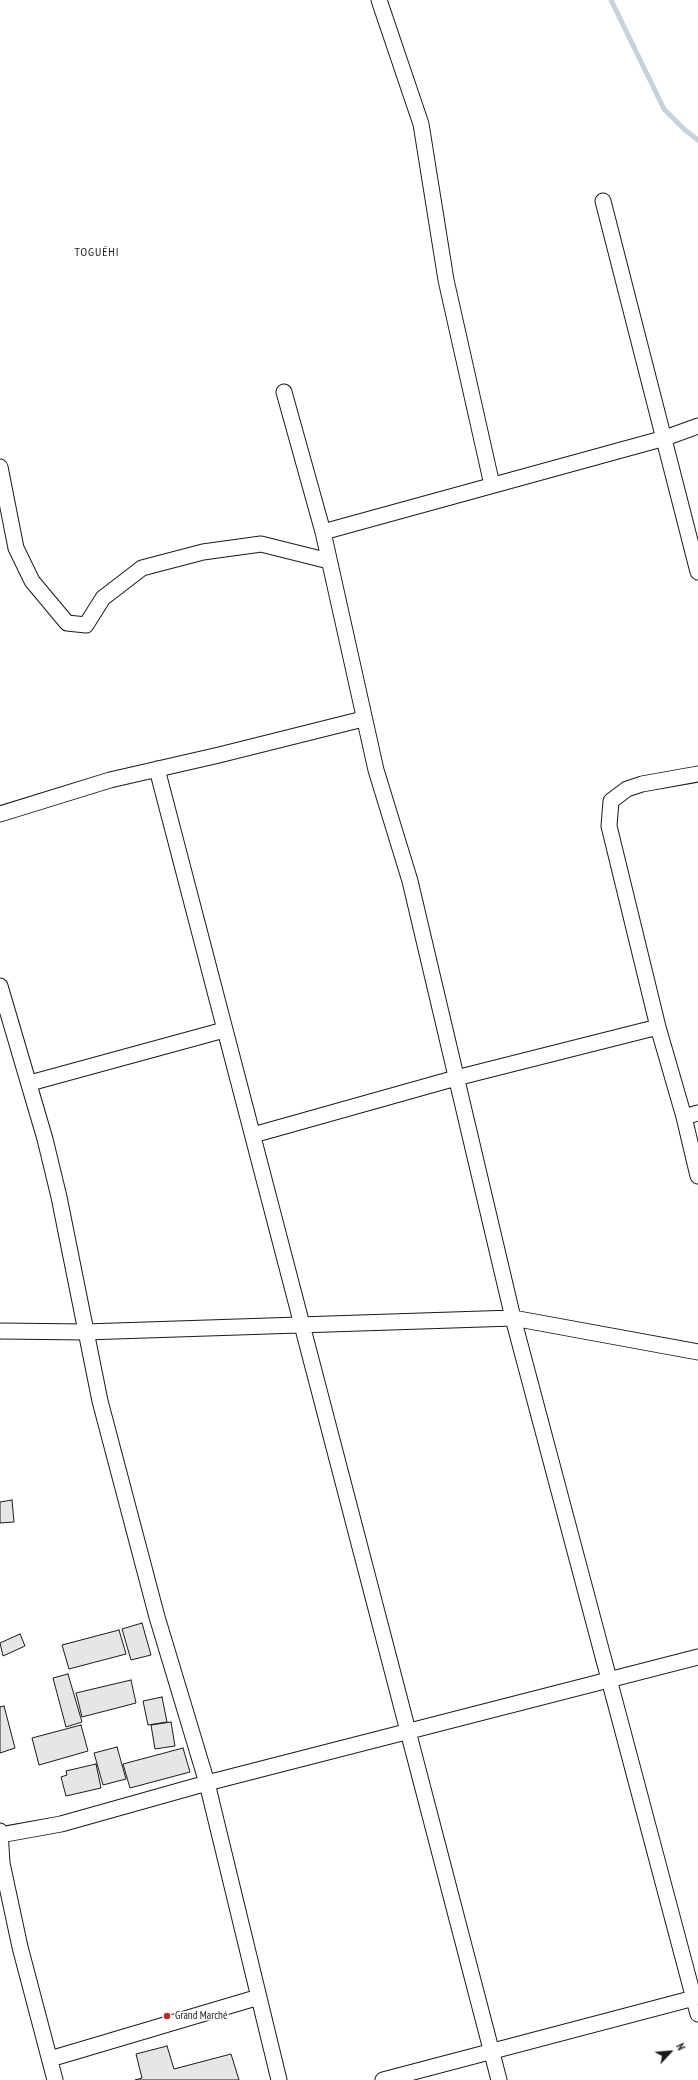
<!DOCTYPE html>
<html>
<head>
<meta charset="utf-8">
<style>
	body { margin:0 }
	#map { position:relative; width:698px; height:2080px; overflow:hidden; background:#fff; font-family:"PT Sans Narrow",sans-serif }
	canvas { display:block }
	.north { position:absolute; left:650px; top:2032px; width:40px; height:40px; -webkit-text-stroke:3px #fff; paint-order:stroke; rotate:64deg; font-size:11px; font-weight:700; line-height:16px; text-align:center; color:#1a1a1a }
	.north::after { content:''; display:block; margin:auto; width:14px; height:18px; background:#1a1a1a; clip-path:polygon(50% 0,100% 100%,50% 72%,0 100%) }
</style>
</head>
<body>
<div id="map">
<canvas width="698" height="2080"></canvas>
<div class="north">N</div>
</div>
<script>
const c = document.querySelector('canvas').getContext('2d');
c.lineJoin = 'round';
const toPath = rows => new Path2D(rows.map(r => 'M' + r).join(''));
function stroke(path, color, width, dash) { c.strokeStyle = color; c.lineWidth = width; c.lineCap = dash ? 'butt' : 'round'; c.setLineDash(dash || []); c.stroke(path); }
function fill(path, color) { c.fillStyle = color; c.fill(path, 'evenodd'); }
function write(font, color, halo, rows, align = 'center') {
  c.font = font + ' "PT Sans Narrow",sans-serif'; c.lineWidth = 3; c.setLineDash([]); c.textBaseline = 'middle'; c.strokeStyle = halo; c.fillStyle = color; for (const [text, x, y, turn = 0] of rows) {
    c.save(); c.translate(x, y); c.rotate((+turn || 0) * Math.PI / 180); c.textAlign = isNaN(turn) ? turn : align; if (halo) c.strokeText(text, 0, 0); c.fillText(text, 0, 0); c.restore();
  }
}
stroke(toPath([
	[611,0,664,109,685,130,698,140]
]), '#c6d2dc', 5);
const building = toPath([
	[12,1500,14,1522,0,1523,0,1502,12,1500],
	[142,1623,151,1655,131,1660,122,1629,142,1623],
	[119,1630,126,1654,69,1669,62,1645,119,1630],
	[20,1634,25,1646,3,1656,0,1643,20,1634],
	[68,1674,82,1722,66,1727,53,1678,68,1674],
	[131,1680,136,1703,82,1717,76,1693,131,1680],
	[162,1697,167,1722,148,1725,143,1701,162,1697],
	[4,1706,15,1748,0,1753,0,1707,4,1706],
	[171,1722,175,1746,155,1749,151,1725,171,1722],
	[81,1725,88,1751,39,1765,32,1738,81,1725],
	[117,1747,126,1779,103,1785,94,1753,117,1747],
	[183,1748,190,1772,130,1788,123,1764,183,1748],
	[96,1764,101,1788,66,1796,61,1777,67,1775,66,1771,96,1764],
	[167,2046,174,2069,231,2054,239,2080,135,2080,142,2078,136,2054,167,2046]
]);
fill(building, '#e6e6e6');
stroke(building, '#1a1a1a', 1);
const street = toPath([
	[379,0,421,124,446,280,492,485],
	[603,201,698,572],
	[284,392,323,532,376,770,410,881,513,1318,698,2014],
	[0,467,16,548,32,581,67,623,86,625,103,598,142,568,203,552,261,544,329,561],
	[323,532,665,438,698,426],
	[157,769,499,2080],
	[698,774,642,784,627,789,611,801,609,826,658,1027,684,1117,698,1176],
	[0,814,110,780,219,755,363,719],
	[0,986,45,1139,59,1197,100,1401,157,1617,207,1783,279,2080],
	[30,1083,224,1030],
	[684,1117,698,1113],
	[253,1135,456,1078,658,1027],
	[0,1331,85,1332,513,1318,698,1352],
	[0,1831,2,1863,20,1947,55,2080],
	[0,1835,61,1824,207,1783,698,1657],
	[50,2059,259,1997],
	[383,2080,698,1997]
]);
stroke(street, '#1a1a1a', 17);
stroke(street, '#fff', 15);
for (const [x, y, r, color] of [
	[167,2016,4,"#c62828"]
]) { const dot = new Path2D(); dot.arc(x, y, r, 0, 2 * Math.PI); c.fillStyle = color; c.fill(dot); stroke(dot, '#fff', 1.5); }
write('11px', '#1a1a1a', '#fff', [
	["Grand Marché",175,2016]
], 'left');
c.letterSpacing = '1px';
write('12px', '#1a1a1a', '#fff', [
	["TOGUÉHI",97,253]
]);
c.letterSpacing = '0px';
</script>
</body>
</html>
